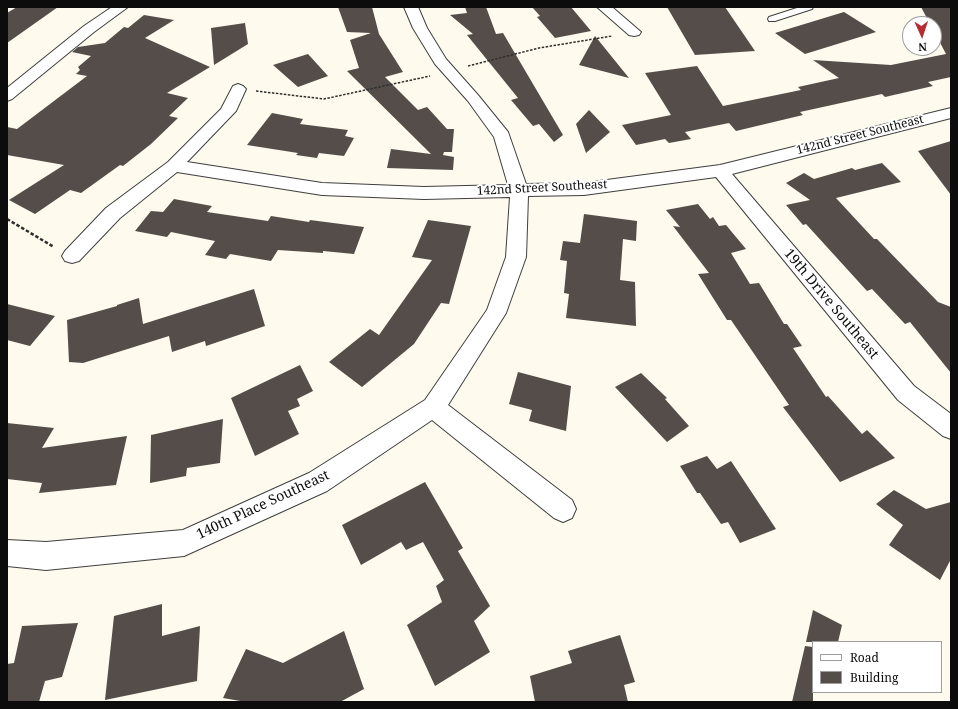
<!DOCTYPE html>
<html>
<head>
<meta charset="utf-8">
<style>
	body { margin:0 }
	#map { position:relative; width:958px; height:709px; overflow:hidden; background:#fefaed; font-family:"Noto Serif",serif }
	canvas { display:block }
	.frame { position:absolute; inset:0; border:8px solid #0c0c0c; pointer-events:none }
	.legend { position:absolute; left:812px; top:641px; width:130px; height:52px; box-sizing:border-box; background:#fff; border:1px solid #9e9e9e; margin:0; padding:5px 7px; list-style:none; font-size:12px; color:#0c0c0c }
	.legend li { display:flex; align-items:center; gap:8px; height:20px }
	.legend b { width:20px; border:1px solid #9e9e9e }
	.north { position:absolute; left:902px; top:16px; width:40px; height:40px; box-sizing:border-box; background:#fff; border:1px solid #9e9e9e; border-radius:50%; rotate:177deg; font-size:11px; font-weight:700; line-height:16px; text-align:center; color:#0c0c0c }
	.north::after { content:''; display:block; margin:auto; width:14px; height:18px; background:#b42d34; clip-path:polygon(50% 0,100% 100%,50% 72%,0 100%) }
</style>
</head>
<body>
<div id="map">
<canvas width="958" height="709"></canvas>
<div class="frame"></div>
<ul class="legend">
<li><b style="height:5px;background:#fff"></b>Road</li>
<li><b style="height:11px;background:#544d49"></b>Building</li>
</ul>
<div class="north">N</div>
</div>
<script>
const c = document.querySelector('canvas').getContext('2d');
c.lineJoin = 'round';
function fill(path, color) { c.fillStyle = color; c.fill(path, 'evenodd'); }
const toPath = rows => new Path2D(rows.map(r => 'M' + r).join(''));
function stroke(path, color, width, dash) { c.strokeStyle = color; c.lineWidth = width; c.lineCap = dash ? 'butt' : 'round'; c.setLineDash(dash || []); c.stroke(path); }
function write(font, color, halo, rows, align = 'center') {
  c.font = font + ' "Noto Serif",serif'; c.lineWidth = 4; c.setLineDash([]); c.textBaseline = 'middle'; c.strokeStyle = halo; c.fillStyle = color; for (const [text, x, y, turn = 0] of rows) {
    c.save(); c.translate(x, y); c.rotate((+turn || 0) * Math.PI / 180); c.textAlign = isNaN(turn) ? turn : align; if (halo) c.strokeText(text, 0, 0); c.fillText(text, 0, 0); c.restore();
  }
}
fill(toPath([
	[17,7,58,7,7,43,7,13],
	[338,7,372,7,379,34,403,72,385,77,418,110,427,107,447,129,454,129,452,152,444,152,443,155,454,157,453,170,387,168,391,149,431,154,347,71,359,68,350,40,371,33,347,32],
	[465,7,486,7,496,34,503,33,563,135,554,142,539,124,533,126,511,100,518,98,467,35,473,34,450,15,467,13],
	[532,7,571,7,591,31,555,38,537,17,540,16],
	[667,7,725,7,755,51,695,55],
	[921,7,951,7,951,77,928,82,933,86,885,97,882,94,800,112,803,115,736,131,729,123,685,132,691,139,669,143,665,139,636,145,622,125,671,115,645,73,697,66,723,106,801,90,798,87,839,78,813,60,891,65,946,54,934,31,934,24,930,24],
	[844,12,876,32,805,54,775,33],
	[144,15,174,20,145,38,210,67,167,93,188,98,169,116,178,118,151,144,123,166,120,165,81,193,70,190,35,214,9,200,64,165,7,155,7,127,17,129,87,76,76,74,80,70,78,67,91,56,72,52,78,47,105,43,124,27,128,28],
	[245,23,248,44,214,65,211,28],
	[595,36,629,78,579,65],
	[308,54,328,76,298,87,273,65],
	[589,110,610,132,586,153,576,124],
	[272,113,303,119,300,124,348,130,345,136,354,138,344,156,319,153,317,158,296,155,298,153,247,145],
	[951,141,951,195,918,151],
	[882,163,901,182,836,198,874,239,877,239,938,302,951,307,951,373,910,322,905,324,872,289,867,291,806,224,803,225,786,205,810,200,786,183,804,173,814,179,852,168,855,170],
	[174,199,212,206,207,212,268,221,271,216,309,222,310,220,364,227,354,254,323,251,323,253,278,250,271,261,230,254,226,259,205,255,215,241,171,232,167,237,135,231,151,211,163,212],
	[698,204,710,219,713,217,719,226,726,225,746,249,731,253,750,284,759,283,784,324,787,324,802,346,793,348,826,397,828,396,862,434,867,430,895,458,840,482,783,407,789,405,731,320,727,320,698,274,709,273,673,226,680,227,666,210],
	[584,214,637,221,636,241,623,239,620,280,635,282,636,326,566,318,569,294,564,293,567,261,560,260,563,241,580,243],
	[428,220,471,226,449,304,441,303,414,344,362,387,329,362,370,329,379,335,432,260,412,257],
	[254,289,265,326,206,346,205,341,172,352,169,336,83,363,69,362,67,320,117,306,117,305,139,298,143,324],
	[7,304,55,316,30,346,7,340],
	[300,365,313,391,297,399,300,406,288,411,299,434,255,456,231,398],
	[518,372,571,386,566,431,529,421,532,410,509,404],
	[641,373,667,398,665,399,689,426,667,442,615,387],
	[223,419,220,463,187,468,186,476,150,483,151,435],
	[7,423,54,428,42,448,127,436,116,485,39,493,42,483,7,479],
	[707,456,717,469,731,461,776,529,740,543,728,522,721,524,700,493,697,493,680,466],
	[425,482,463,548,458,551,490,606,474,621,490,652,435,686,407,625,442,602,436,586,444,580,423,542,406,550,401,542,361,565,342,525],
	[894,490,926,509,951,502,951,559,940,580,889,545,903,525,876,504],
	[162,604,162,636,200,626,197,681,105,700,114,616],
	[813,610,842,625,838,642,806,642],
	[78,623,62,677,45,681,39,702,7,702,7,664,14,663,22,626],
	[344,631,364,689,340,702,246,702,223,698,246,649,283,663],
	[620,635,635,682,624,685,628,702,535,702,530,676,572,663,568,651],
	[805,646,813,647,813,702,792,702]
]), '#544d49');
const service = toPath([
	[800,7,813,7,812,9,775,21,769,21,768,19,769,17,800,7]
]);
const minor = toPath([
	[112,7,128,7,94,32,12,99,7,101,7,88,84,26,112,7],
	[404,7,418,7,427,28,446,59,478,95,508,132,526,184,584,183,720,165,951,108,951,118,732,174,914,386,951,414,951,439,943,436,898,400,716,177,584,195,528,196,526,257,506,313,448,405,572,500,576,509,572,518,563,522,554,518,432,420,327,491,184,556,46,570,7,566,7,540,46,542,183,530,309,473,425,400,487,310,506,257,510,197,424,199,322,195,177,172,120,218,79,261,72,263,65,261,62,256,65,251,106,208,168,162,221,109,233,86,238,84,243,86,246,89,236,111,187,162,322,183,424,187,508,185,494,137,468,101,435,64,413,28,404,7],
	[597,7,612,7,641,32,639,35,634,36,629,35,597,7]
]);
stroke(service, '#3f3f3f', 2);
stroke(minor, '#3f3f3f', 2);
stroke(toPath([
	[468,66,539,48,612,36],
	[256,91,324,99,430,76]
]), '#2e2e2e', 1.5, [2.5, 1.5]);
stroke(toPath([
	[7,219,54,247]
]), '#2e2e2e', 2.5, [3.5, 2]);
fill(service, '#fff');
fill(minor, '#fff');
write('12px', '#0c0c0c', '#fff', [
	["142nd Street Southeast",860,135,-14],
	["142nd Street Southeast",542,188,-3]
]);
write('14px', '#0c0c0c', '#fff', [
	["19th Drive Southeast",831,304,50],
	["140th Place Southeast",263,505,-25]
]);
</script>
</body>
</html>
